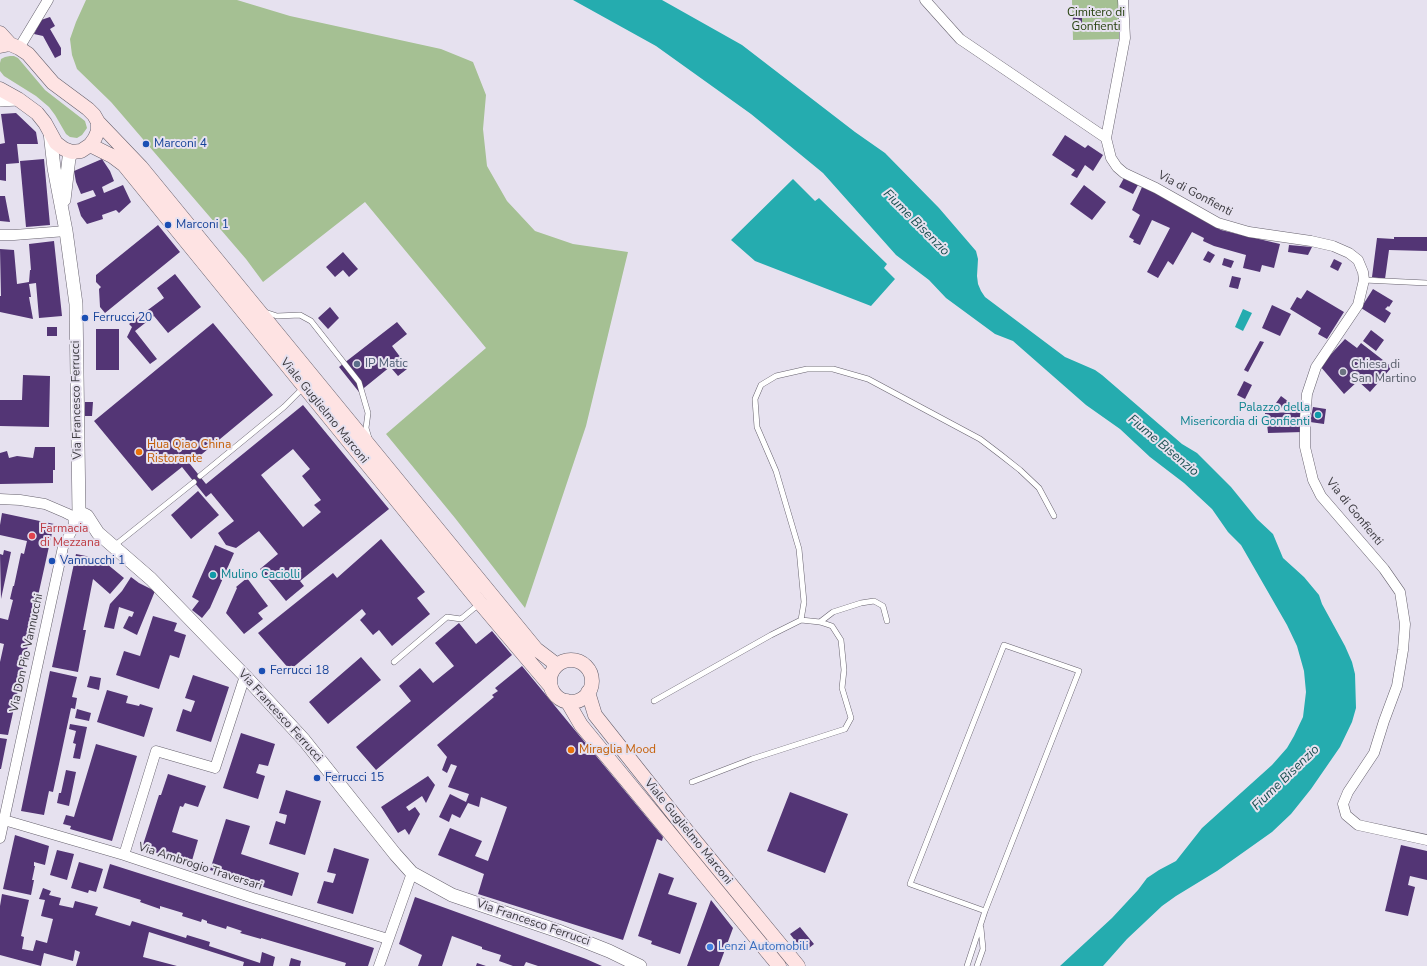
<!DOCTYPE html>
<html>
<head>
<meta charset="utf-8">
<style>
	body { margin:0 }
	canvas { display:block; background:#e6e1ef }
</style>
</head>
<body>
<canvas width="1427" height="966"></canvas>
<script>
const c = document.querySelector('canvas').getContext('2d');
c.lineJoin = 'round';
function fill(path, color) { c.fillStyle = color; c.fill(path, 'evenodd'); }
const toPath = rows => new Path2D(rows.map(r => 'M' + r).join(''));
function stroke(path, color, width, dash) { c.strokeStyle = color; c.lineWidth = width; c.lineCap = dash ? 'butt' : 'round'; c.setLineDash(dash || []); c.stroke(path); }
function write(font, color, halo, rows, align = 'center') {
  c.font = font + ' "Nunito Sans",sans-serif'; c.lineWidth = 4; c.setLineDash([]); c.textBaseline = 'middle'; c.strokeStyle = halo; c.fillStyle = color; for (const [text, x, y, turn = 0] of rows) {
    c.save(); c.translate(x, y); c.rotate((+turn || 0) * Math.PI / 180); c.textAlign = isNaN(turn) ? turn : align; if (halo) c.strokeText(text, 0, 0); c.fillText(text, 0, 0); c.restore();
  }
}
fill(toPath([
	[86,0,237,0,290,16,441,49,473,62,486,95,483,129,487,166,507,201,535,231,573,244,628,252,586,426,525,608,455,518,386,434,486,348,365,202,263,282,246,259,111,102,77,69,72,55,70,39,76,22],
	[1072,0,1119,0,1119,39,1073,40],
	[10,56,14,56,18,58,45,90,85,121,87,128,82,135,77,138,70,137,66,134,55,115,49,107,36,96,4,76,0,71,0,63,1,59,5,57]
]), '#a5c093');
fill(toPath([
	[573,0,662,0,742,45,855,132,885,153,939,208,976,251,978,259,977,276,978,284,981,291,985,297,1065,357,1095,370,1102,375,1182,444,1197,453,1231,487,1257,519,1273,534,1283,558,1304,577,1319,595,1322,604,1345,646,1352,662,1355,674,1356,708,1352,722,1340,747,1311,789,1291,814,1272,832,1217,871,1176,896,1162,906,1127,939,1103,966,1060,966,1112,918,1138,890,1147,878,1159,870,1176,861,1202,828,1272,765,1287,748,1294,736,1303,717,1306,692,1304,671,1297,646,1287,625,1241,545,1228,532,1212,509,1184,483,1150,457,1120,429,1086,405,1013,341,995,334,946,298,929,280,896,255,823,173,751,114,656,46],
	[793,179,815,201,819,198,887,264,884,268,895,279,871,306,755,261,731,240],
	[1243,309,1252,313,1243,331,1235,327]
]), '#25acaf');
fill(toPath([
	[1082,15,1082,23,1073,23,1073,16],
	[50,17,55,26,50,29,61,48,61,55,55,58,43,36,34,34,41,20],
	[16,113,36,132,38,144,17,144,19,163,6,164,6,181,0,180,0,144,5,143,1,114],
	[1065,135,1085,148,1088,145,1103,155,1093,171,1085,165,1077,178,1071,175,1075,170,1052,155],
	[44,159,50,225,26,227,20,161],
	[102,159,110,171,114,181,102,187,104,193,123,185,131,202,119,213,116,210,102,215,103,219,87,224,81,216,77,203,96,196,93,190,81,194,76,182,74,171],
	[1124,178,1138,185,1133,194,1119,187],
	[1084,185,1106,202,1092,220,1070,204],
	[1142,187,1164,197,1221,230,1280,244,1274,268,1262,265,1260,272,1243,268,1246,255,1214,246,1203,241,1204,238,1192,232,1173,265,1168,261,1158,278,1147,272,1170,228,1152,220,1140,245,1133,242,1134,240,1129,237,1140,215,1132,210],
	[0,196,5,196,10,222,0,221],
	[158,225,180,252,105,313,100,307,99,289,101,287,96,282,96,275],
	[1394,237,1427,237,1427,251,1389,250,1385,279,1372,277,1377,238,1394,239],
	[54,241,62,316,39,318,36,283,29,284,31,297,29,297,33,319,0,312,0,296,1,296,0,249,14,250,17,284,29,282,30,270,31,270,29,244],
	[1289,245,1312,247,1308,255,1288,252],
	[1208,251,1215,255,1210,263,1203,260],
	[343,252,358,269,349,277,343,270,335,277,326,267],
	[1224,258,1234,261,1231,268,1222,265],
	[1334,259,1342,263,1338,271,1330,267],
	[175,274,201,307,168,333,154,316,135,331,157,359,150,364,127,337,132,327,129,324,164,298,157,288],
	[1232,276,1241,278,1238,289,1229,287],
	[1373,289,1393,301,1389,307,1388,306,1385,309,1391,313,1385,323,1361,308],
	[1307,290,1344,312,1327,339,1318,334,1321,328,1290,309,1297,297,1301,299],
	[1272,305,1291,314,1280,336,1262,328],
	[330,307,339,318,328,329,318,318],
	[397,322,407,334,392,346,401,358,359,392,339,367],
	[213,323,273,395,190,464,206,484,303,405,389,509,300,581,304,586,286,601,260,569,278,554,259,531,236,548,226,545,218,533,234,521,211,493,206,497,182,467,152,491,94,421],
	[293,449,310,469,302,476,321,500,314,505,321,512,303,527,261,475],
	[47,327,57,327,57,336,47,336],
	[96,329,119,329,119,370,96,370],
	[1371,330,1384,340,1376,351,1363,341],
	[1345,339,1357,348,1361,343,1392,367,1370,392,1358,381,1344,394,1320,366],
	[1260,341,1264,342,1248,372,1244,370],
	[401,362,407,369,398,376,392,369],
	[23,375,50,376,49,427,0,426,0,400,22,400],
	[1244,381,1252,385,1245,399,1237,395],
	[1281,396,1289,402,1283,409,1276,403],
	[85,402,93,402,92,416,85,416],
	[1313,407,1326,409,1324,424,1310,422],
	[1303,412,1303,432,1268,433,1267,424,1265,424,1265,413],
	[35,447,55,447,55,470,53,470,53,483,0,484,0,453,7,451,9,458,17,456,33,458],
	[198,491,219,515,191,539,171,515],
	[2,513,54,524,36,605,37,605,8,735,0,734,0,662,4,644,0,643,0,618,8,620,13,600,10,599,13,586,14,586,21,553,24,554,27,541,0,535,0,525],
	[381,539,425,592,417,598,430,614,392,646,379,630,373,635,360,620,366,614,362,609,290,670,258,633,333,573,337,578],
	[215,545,234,553,210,608,202,618,192,610,199,601,192,597],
	[4,550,11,552,1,599,0,554,3,555],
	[76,554,101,559,124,578,110,594,93,579,83,630,86,630,78,672,52,667],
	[131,577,139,583,155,591,137,635,123,628,129,616,132,617,134,612,119,607,114,629,104,627,110,604,122,591],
	[247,578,268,606,258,613,263,619,244,634,226,613,237,588,236,587],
	[153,616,177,623,174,631,186,635,179,658,170,655,159,689,116,675,124,651,140,656],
	[459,623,476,644,492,631,512,655,376,770,356,747,411,701,399,686,420,668,433,683,454,666,435,643],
	[361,657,381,680,328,724,309,702],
	[522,666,663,837,662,841,657,839,623,940,478,894,484,874,438,855,450,828,482,841,475,856,488,861,507,807,481,797,479,807,468,803,460,818,452,814,449,822,439,817,450,794,466,802,469,794,448,787,457,766,451,764,447,773,442,770,447,757,437,745,494,697,492,695,498,691,495,688],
	[50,671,77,677,72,697,77,698,75,709,71,708,53,792,49,791,44,815,21,811],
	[193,675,229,687,211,742,176,731,183,709,191,712,195,701,185,698],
	[90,676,101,678,99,690,87,687],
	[107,690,128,696,126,703,139,706,140,704,153,708,144,737,97,722],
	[77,709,91,713,89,721,75,718],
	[70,724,87,727,80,759,73,758,76,744,73,743,76,731,69,729],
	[241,733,275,744,268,766,259,764,256,773,265,776,258,799,223,788],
	[0,738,7,739,1,769,0,769],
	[96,744,137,756,112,841,70,829,71,826,63,824,66,815,74,817],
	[66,770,76,772,69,806,57,803,59,793,61,793],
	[168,774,206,786,198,807,185,803,183,807,180,806,172,832,198,840,191,864,142,848,159,795,161,795],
	[428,776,435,785,426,803,422,796,406,807,409,811,415,807,420,814,409,835,405,829,398,833,381,807],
	[286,790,321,801,305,855,269,844,276,821,285,824,287,815,279,813],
	[790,792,848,814,825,873,767,851],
	[226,819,250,826,241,854,299,873,292,896,210,870],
	[15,835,49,846,45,865,34,862,34,866,35,866,32,880,34,880,31,895,3,889],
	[1401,845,1427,851,1427,880,1410,876,1408,885,1415,887,1408,916,1385,911],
	[334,848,369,859,353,914,317,903,324,881,333,883,336,874,327,872],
	[57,850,74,854,67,880,50,875],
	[79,862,103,869,96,892,89,890,88,893,71,888],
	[110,864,374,948,368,966,345,966,346,963,261,938,261,939,240,933,242,931,227,926,226,929,207,923,207,921,202,919,201,922,182,916,183,913,160,906,160,909,140,902,141,900,103,888],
	[659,873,674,878,668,894,697,903,680,954,651,944,652,941,638,936],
	[43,888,51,891,49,895,61,898,59,905,73,908,75,901,98,907,95,915,130,926,132,921,186,938,187,935,210,942,209,946,260,963,262,952,275,957,273,966,243,966,244,962,149,932,143,957,177,966,76,966,80,952,75,950,73,961,44,953,41,966,0,955,0,906,2,894,29,900,21,936,24,937,22,949,33,951,36,940,47,943,53,919,41,916,45,900,39,899],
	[415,897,586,959,602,966,538,966,526,962,524,966,513,966,499,961,501,955,482,949,482,947,452,936,442,966,418,966,422,955,399,944],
	[711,900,733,928,719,966,687,966],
	[800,927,814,944,804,952,790,934],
	[291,958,301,961,300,966,289,966],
	[477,963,486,966,476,966]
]), '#533575');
const service = toPath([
	[1364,280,1427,283],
	[265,312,277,316,300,315,311,321,359,382,368,413,366,428,369,438],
	[200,476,284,407,304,387],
	[114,546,194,482],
	[801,620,804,602,799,549,776,471,757,427,755,399,761,385,776,376,807,369,833,369,868,379,980,439,1001,455,1020,470,1039,488,1054,516],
	[820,622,833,612,861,603,874,601,883,606,887,621],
	[394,662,447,617,461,619,479,604],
	[654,701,771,635,801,620,820,622,832,626,841,640,844,670,842,688,851,718,845,729,752,759,692,782],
	[967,966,985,911,910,884,1004,645,1079,671,985,911],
	[977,966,983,949,981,928]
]);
const minor = toPath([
	[925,0,960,39,1106,138],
	[1123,0,1125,38,1106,138,1111,158,1117,167,1124,173,1156,188,1218,223,1249,232,1311,241,1333,246,1349,253,1358,260,1363,272,1364,280,1358,305,1316,367,1307,394,1305,418,1305,447,1313,480,1321,496,1384,569,1400,592,1405,624,1403,650,1397,686,1384,721,1374,753,1348,792,1343,804,1346,815,1358,825,1427,840],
	[19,48,48,0],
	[0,235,14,235,66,231],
	[0,499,20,500,45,504,66,513,76,518],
	[4,820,124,855,253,898,388,939],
	[0,838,63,547,76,523],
	[124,855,156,751,215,768,245,676],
	[379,966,412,873]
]);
const tertiary = toPath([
	[0,100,18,99],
	[50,132,54,168,66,231,76,304,79,514],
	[64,200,69,158,72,152],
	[88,518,88,523,83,526,77,525,75,521,76,517,79,514,83,514,87,516,98,533,151,579,245,676,304,740,395,854,412,873,452,895,561,932,609,951,640,966]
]);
const secondary = toPath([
	[0,33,10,44],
	[0,46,10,44,19,48,28,54,53,83,88,109,94,115,98,122,98,131,95,138,90,145,81,151,72,152,64,149,56,143,45,123,37,113,18,99,0,89],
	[98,122,141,167,536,649,557,665],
	[90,145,112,156,124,165,480,603,551,687],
	'550 681a21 21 0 1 1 42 0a21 21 0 1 1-42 0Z',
	[588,692,595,715,687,831,798,966],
	[567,701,581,725,779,966]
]);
stroke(service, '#67626e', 6);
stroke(minor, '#67626e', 11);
stroke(tertiary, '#67626e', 14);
stroke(secondary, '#67626e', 15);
stroke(service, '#fff', 5);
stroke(minor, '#fff', 10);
stroke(tertiary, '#fff', 13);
stroke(secondary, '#fee3e3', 14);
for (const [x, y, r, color] of [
	[146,144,4,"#1a4fb4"],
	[168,225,4,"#1a4fb4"],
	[85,318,4,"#1a4fb4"],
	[357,364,4,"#5c6f8a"],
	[1343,372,4,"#6b7280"],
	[1318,415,4,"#0f9aa8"],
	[139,452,4,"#e8710a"],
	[32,536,4,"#e0444e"],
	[52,561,4,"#1a4fb4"],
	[213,575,4,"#0f9aa8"],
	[262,671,4,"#1a4fb4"],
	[571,750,4,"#e8710a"],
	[317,778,4,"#1a4fb4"],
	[710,947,4,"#3f7fe0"]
]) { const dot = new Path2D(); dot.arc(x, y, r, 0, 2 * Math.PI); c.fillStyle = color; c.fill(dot); stroke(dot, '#e6e1ef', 1.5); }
write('12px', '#284310', '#e6e1ef', [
	["Cimitero di",1096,13],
	["Gonfienti",1096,27]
]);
write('12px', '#164399', '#e6e1ef', [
	["Marconi 4",154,144],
	["Marconi 1",176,225],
	["Ferrucci 20",93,318],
	["Vannucchi 1",60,561],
	["Ferrucci 18",270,671],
	["Ferrucci 15",325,778]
], 'left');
write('12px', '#3d3b41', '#e6e1ef', [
	["Via di Gonfienti",1195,194,28],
	["Via Francesco Ferrucci",77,400,-91],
	["Viale Guglielmo Marconi",324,411,51],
	["Via di Gonfienti",1354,512,51],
	["Via Don Pio Vannucchi",27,653,-78],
	["Via Francesco Ferrucci",280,716,48],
	["Viale Guglielmo Marconi",688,832,51],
	["Via Ambrogio Traversari",200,867,18],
	["Via Francesco Ferrucci",533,923,19]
]);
write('12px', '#4e5e75', '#e6e1ef', [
	["IP Matic",365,364]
], 'left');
write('12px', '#5b616d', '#e6e1ef', [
	["Chiesa di",1351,365],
	["San Martino",1351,379]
], 'left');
write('12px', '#0d838f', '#e6e1ef', [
	["Palazzo della",1310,408],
	["Misericordia di Gonfienti",1310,422],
	["Mulino Caciolli",221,575,"left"]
], 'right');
write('12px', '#c56008', '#e6e1ef', [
	["Hua Qiao China",147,445],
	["Ristorante",147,459],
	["Miraglia Mood",579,750]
], 'left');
write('12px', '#be3a42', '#e6e1ef', [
	["Farmacia",40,529],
	["di Mezzana",40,543]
], 'left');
write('12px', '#366cbe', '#e6e1ef', [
	["Lenzi Automobili",718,947]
], 'left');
write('italic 13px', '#1a4f50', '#e6e1ef', [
	["Fiume Bisenzio",916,223,45],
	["Fiume Bisenzio",1163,446,40],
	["Fiume Bisenzio",1286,778,-44]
]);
</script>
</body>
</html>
